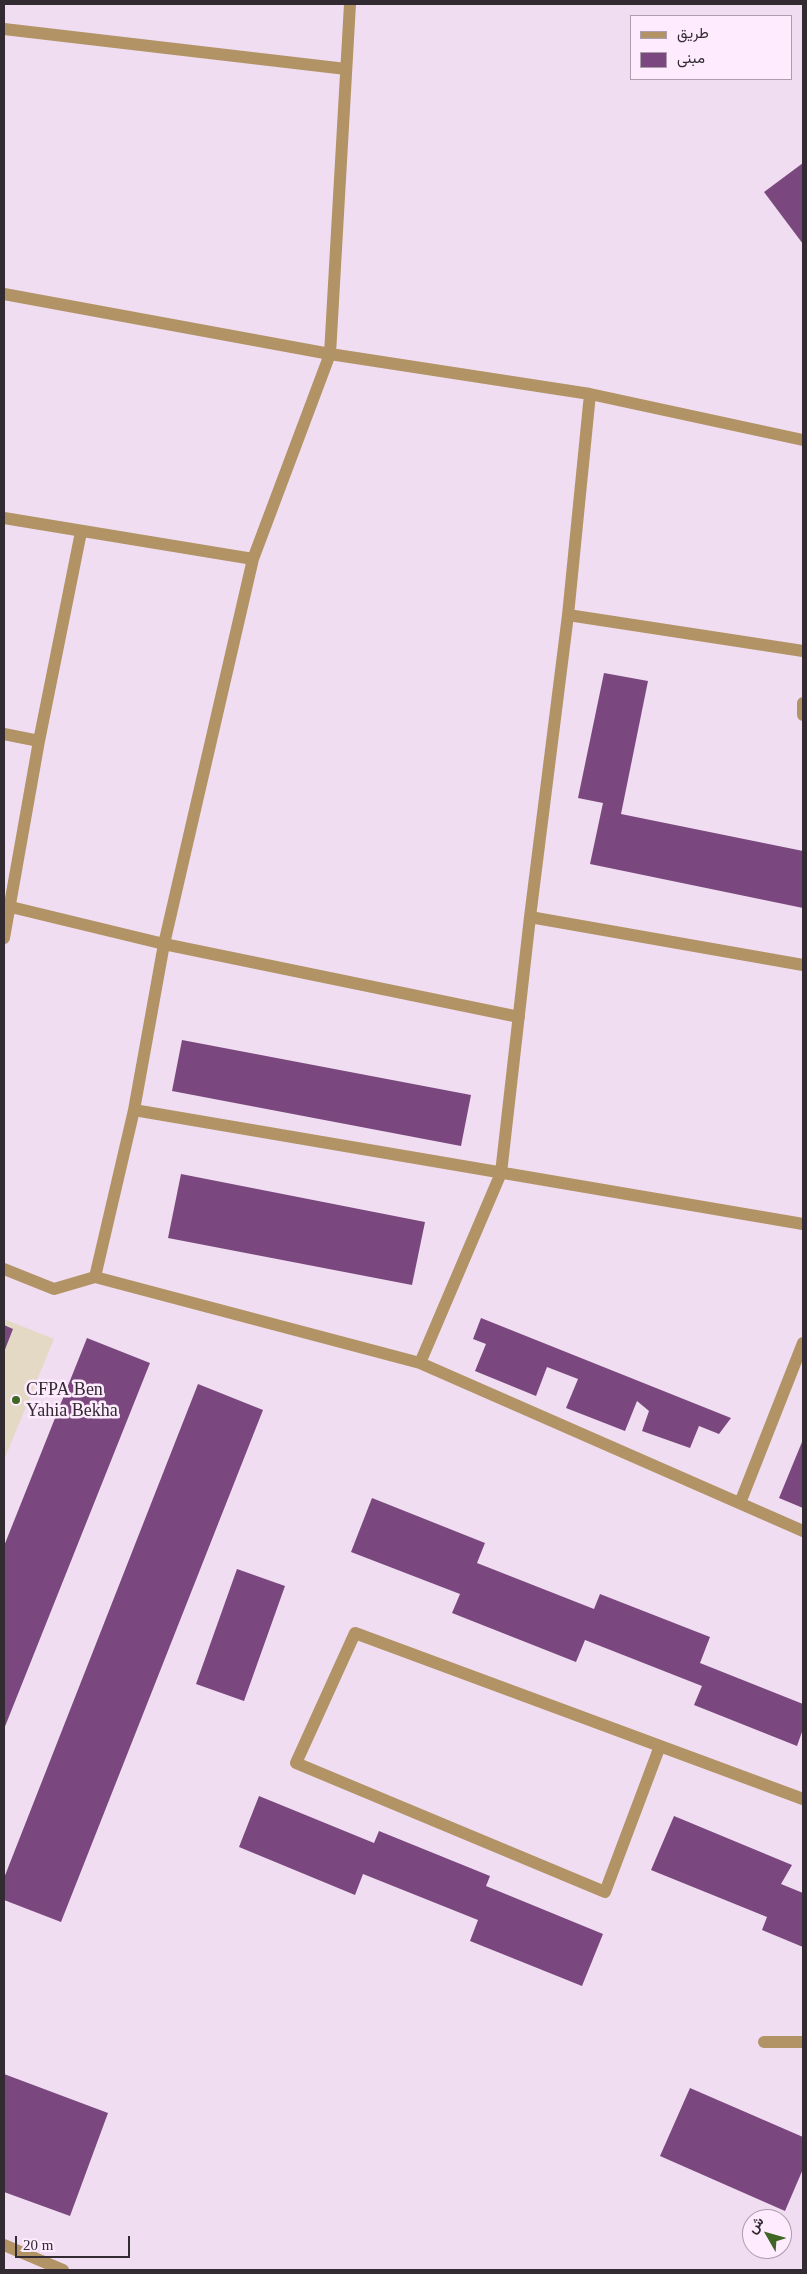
<!DOCTYPE html>
<html>
<head>
<meta charset="utf-8">
<style>
	body { margin:0 }
	#map { position:relative; width:807px; height:2274px; overflow:hidden; background:#f0ddf1; font-family:"Times New Roman",Vazirmatn,serif }
	canvas { display:block }
	.frame { position:absolute; inset:0; border:5px solid #322b32; pointer-events:none }
	.legend { position:absolute; left:630px; top:15px; width:162px; height:65px; box-sizing:border-box; background:#feebfe; border:1px solid #ac9eac; margin:0; padding:6px 9px; list-style:none; font-size:15px; color:#322b32 }
	.legend li { display:flex; align-items:center; gap:10px; height:25px }
	.legend b { width:25px; border:1px solid #ac9eac }
	.north { position:absolute; left:742px; top:2209px; width:50px; height:50px; box-sizing:border-box; background:#feebfe; border:1px solid #ac9eac; border-radius:50%; rotate:308deg; font-size:14px; font-weight:700; line-height:20px; text-align:center; color:#322b32 }
	.north::after { content:''; display:block; margin:auto; width:18px; height:22px; background:#3e6723; clip-path:polygon(50% 0,100% 100%,50% 72%,0 100%) }
	.scale { position:absolute; left:15px; top:2236px; width:115px; height:22px; box-sizing:border-box; border:2px solid #322b32; border-top:0; padding-left:6px; font-size:15px; line-height:18px; white-space:nowrap; color:#322b32; -webkit-text-stroke:4px #feebfe; paint-order:stroke }
</style>
</head>
<body>
<div id="map">
<canvas width="807" height="2274"></canvas>
<div class="frame"></div>
<ul class="legend">
<li><b style="height:6px;background:#b29365"></b>طريق</li>
<li><b style="height:14px;background:#7a487e"></b>مبنى</li>
</ul>
<div class="north">ش</div>
<div class="scale">20 m</div>
</div>
<script>
const c = document.querySelector('canvas').getContext('2d');
c.lineJoin = 'round';
function fill(path, color) { c.fillStyle = color; c.fill(path, 'evenodd'); }
const toPath = rows => new Path2D(rows.map(r => 'M' + r).join(''));
function stroke(path, color, width, dash) { c.strokeStyle = color; c.lineWidth = width; c.lineCap = dash ? 'butt' : 'round'; c.setLineDash(dash || []); c.stroke(path); }
function write(font, color, halo, rows, align = 'center') {
  c.font = font + ' "Times New Roman",serif'; c.lineWidth = 5; c.setLineDash([]); c.textBaseline = 'middle'; c.strokeStyle = halo; c.fillStyle = color; for (const [text, x, y, turn = 0] of rows) {
    c.save(); c.translate(x, y); c.rotate((+turn || 0) * Math.PI / 180); c.textAlign = isNaN(turn) ? turn : align; if (halo) c.strokeText(text, 0, 0); c.fillText(text, 0, 0); c.restore();
  }
}
fill(toPath([
	[4,1319,54,1339,4,1460]
]), '#e4d9c5');
fill(toPath([
	[803,163,803,244,764,192],
	[604,673,648,681,621,814,803,851,803,908,590,864,603,803,578,798],
	[182,1040,471,1095,461,1146,172,1091],
	[181,1174,425,1222,412,1285,168,1238],
	[481,1318,731,1418,719,1434,699,1426,690,1448,642,1431,649,1411,637,1401,625,1431,566,1408,578,1379,547,1367,536,1396,475,1371,486,1344,473,1339],
	[4,1325,13,1329,4,1352],
	[87,1338,150,1363,4,1729,4,1546],
	[198,1384,263,1410,61,1922,4,1900,4,1878],
	[802,1442,803,1443,803,1508,779,1498],
	[372,1498,485,1543,477,1563,594,1609,600,1594,710,1637,700,1663,803,1704,803,1729,797,1746,694,1705,702,1686,585,1640,576,1662,452,1613,460,1594,351,1552],
	[237,1569,285,1586,244,1701,196,1684],
	[259,1796,374,1843,379,1831,490,1876,486,1886,603,1934,582,1986,470,1941,478,1920,363,1874,355,1895,239,1847],
	[674,1816,792,1865,781,1884,803,1893,803,1947,762,1930,767,1917,651,1870],
	[4,2074,108,2113,70,2216,4,2192],
	[690,2088,803,2137,803,2169,785,2211,660,2156]
]), '#7a487e');
stroke(toPath([
	[4,29,346,69],
	[4,294,330,354,590,394,803,440],
	[4,518,253,559],
	[568,615,803,651],
	[803,703,803,715],
	[4,734,39,741],
	[11,907,164,944,519,1017],
	[530,917,803,965],
	[4,938,39,741,81,532],
	[134,1110,803,1224],
	[4,1269,54,1289,95,1277,420,1363,803,1531],
	[95,1277,134,1110,164,944,253,559,330,354,350,4],
	[420,1363,501,1173,530,917,568,615,590,394],
	[740,1503,803,1343],
	[660,1746,605,1892,296,1763,355,1633,803,1799],
	[764,2042,803,2042],
	[4,2245,63,2270]
]), '#b29365', 12);
for (const [x, y, r, color] of [
	[16,1400,5,"#3e6723"]
]) { const dot = new Path2D(); dot.arc(x, y, r, 0, 2 * Math.PI); c.fillStyle = color; c.fill(dot); stroke(dot, '#feebfe', 2); }
write('18px', '#322b32', '#feebfe', [
	["CFPA Ben",26,1390],
	["Yahia Bekha",26,1411]
], 'left');
</script>
</body>
</html>
